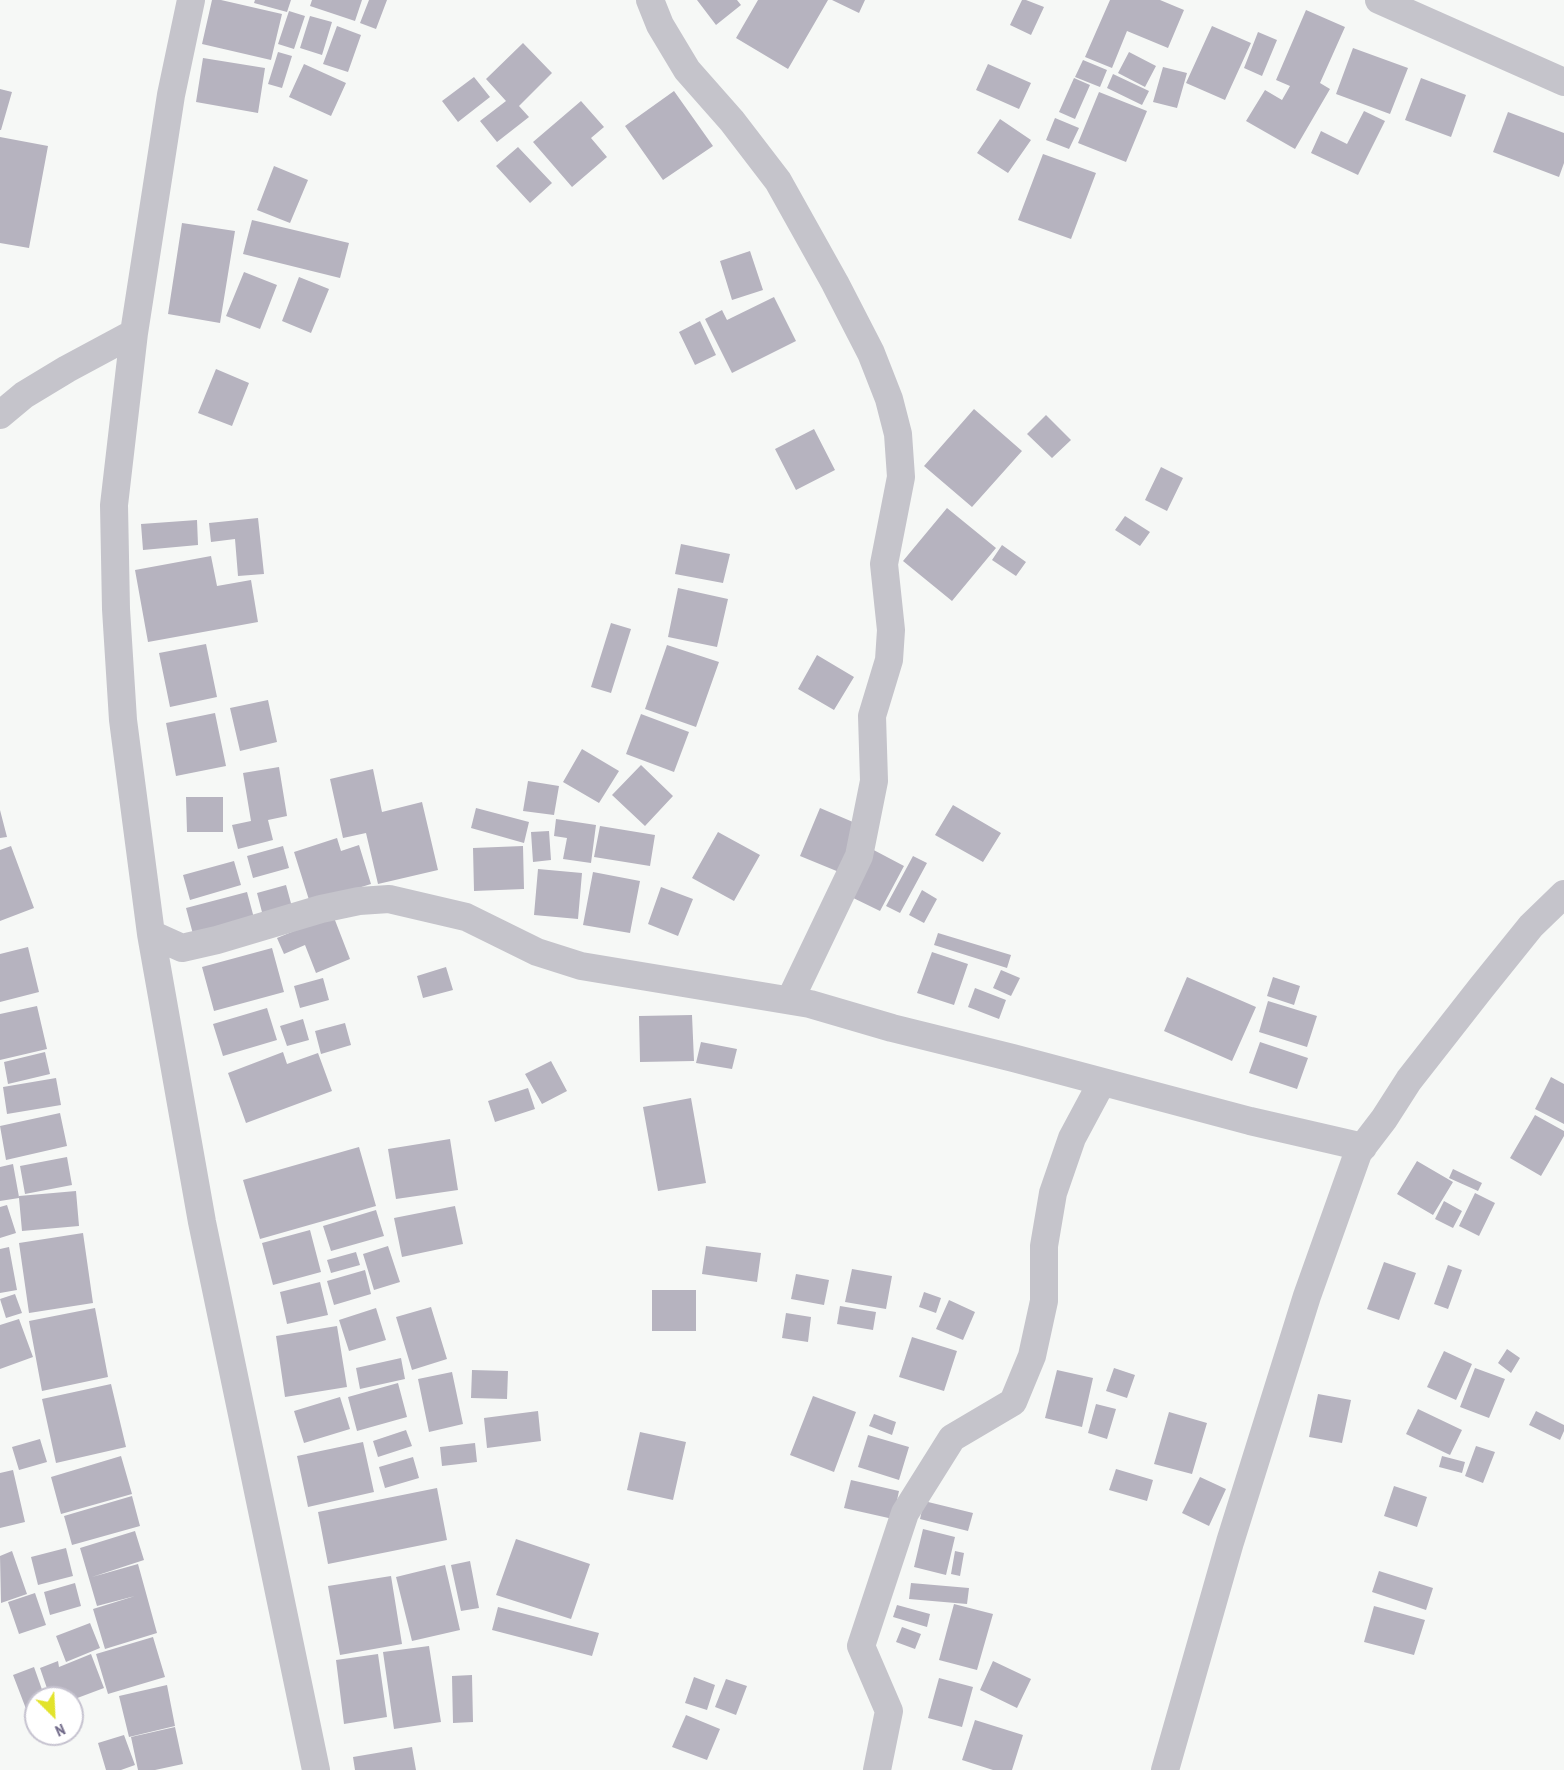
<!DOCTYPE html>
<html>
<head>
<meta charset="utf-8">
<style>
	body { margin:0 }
	#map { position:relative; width:1564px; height:1770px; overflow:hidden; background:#f6f8f6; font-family:"PT Sans Narrow",sans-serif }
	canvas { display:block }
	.north { position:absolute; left:24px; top:1686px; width:60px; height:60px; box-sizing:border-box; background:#fff; border:2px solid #c5c2cf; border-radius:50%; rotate:156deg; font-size:16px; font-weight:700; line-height:24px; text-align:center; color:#6e6787 }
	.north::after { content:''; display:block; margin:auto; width:21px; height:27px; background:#e2e32b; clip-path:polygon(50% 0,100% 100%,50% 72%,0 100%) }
</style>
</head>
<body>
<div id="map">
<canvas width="1564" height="1770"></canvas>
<div class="north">N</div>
</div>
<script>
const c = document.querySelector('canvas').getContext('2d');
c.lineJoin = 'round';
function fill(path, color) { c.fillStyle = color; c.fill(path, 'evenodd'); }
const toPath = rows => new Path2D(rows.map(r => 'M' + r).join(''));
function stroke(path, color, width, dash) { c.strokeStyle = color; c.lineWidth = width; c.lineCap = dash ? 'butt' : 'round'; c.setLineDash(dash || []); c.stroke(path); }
fill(toPath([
	[212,0,221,0,282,14,271,60,202,44],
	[255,0,291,0,287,12,254,3],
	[312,0,362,0,355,21,310,6],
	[369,0,387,0,376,29,360,23],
	[697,0,737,0,741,5,716,25],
	[758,0,828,0,788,69,736,38],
	[832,0,865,0,859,13],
	[1022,0,1026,0,1044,7,1031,35,1010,25],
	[1110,0,1160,0,1184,10,1168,48,1127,31,1112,68,1085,57],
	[1306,10,1345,27,1320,83,1330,89,1295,149,1246,121,1265,90,1282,100,1290,86,1276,80],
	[289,11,305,16,294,49,278,44],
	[310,16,332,22,322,55,300,48],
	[337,26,361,35,348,72,323,64],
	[1212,26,1251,43,1225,100,1186,83],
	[1258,32,1277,40,1262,76,1244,68],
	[523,43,552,73,519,106,529,117,497,142,480,121,506,101,486,79],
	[1353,48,1408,68,1390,114,1336,94],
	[278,52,292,56,282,88,268,84],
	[1129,52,1156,66,1145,87,1118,73],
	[203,58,265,68,258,113,196,102],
	[1083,60,1107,70,1100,87,1075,77],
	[304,64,346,83,331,116,289,97],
	[988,64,1031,83,1019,109,976,90],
	[1163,67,1187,73,1177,108,1153,102],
	[1113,74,1149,91,1142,105,1107,88],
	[474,77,490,97,458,122,442,101],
	[1074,78,1090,85,1075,119,1059,112],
	[1421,78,1466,95,1451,137,1405,120],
	[0,89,12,92,1,130,0,130],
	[674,91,713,146,663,180,625,126],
	[1099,92,1147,111,1126,162,1078,143],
	[581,101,604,127,591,138,607,157,572,187,533,142],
	[1364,111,1385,121,1358,175,1311,153,1321,131,1347,144],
	[1508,112,1564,133,1564,163,1559,177,1493,152],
	[1055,118,1079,128,1069,149,1046,140],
	[1000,119,1031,140,1008,173,977,153],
	[0,137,48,146,29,248,0,243],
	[518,147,552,183,530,203,496,166],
	[1043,154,1096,173,1071,239,1018,220],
	[274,166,308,180,290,223,257,210],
	[252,220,349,243,340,278,243,254],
	[182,223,235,231,220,323,168,314],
	[750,251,763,290,732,300,720,261],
	[244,272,277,285,260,329,226,316],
	[299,277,329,289,311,333,282,321],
	[774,297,796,341,732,373,705,319,722,310,727,320],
	[700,321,716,355,695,365,679,332],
	[216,369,249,383,232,426,198,413],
	[974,409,1022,451,972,507,924,466],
	[1046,415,1071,440,1052,458,1027,434],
	[814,429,835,470,796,490,775,449],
	[1161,467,1183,478,1167,511,1145,500],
	[947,508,996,548,952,601,903,561],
	[1125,516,1150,532,1140,546,1115,530],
	[258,518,264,574,238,576,235,539,211,542,209,523],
	[197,520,198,545,143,550,141,524],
	[681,544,730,554,723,583,675,574],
	[1002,545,1026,562,1016,576,992,560],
	[211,556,217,586,251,580,258,622,148,642,135,570],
	[678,588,728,599,717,647,668,637],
	[611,623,631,629,611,693,591,687],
	[206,644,217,697,170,707,159,653],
	[667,645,719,662,696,727,645,709],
	[817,655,854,677,834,710,798,689],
	[268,700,277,742,240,751,230,708],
	[215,713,226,766,176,776,166,723],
	[641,714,689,732,674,772,626,754],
	[582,749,619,771,599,803,563,782],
	[641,765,673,796,645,826,612,795],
	[279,767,287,816,268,820,273,840,238,849,232,825,251,821,243,773],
	[373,769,382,812,422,802,438,870,378,884,366,833,343,838,330,779],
	[528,781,559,786,554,815,523,811],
	[186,797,223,797,223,832,187,832],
	[953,805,1001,833,983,862,935,835],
	[476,808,529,822,524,843,471,828],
	[820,808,860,825,839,872,800,856],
	[0,810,7,837,0,838],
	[556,819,596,825,591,863,563,859,567,838,554,836],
	[600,826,655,835,650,866,594,857],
	[549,831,551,860,533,862,531,832],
	[718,832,760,855,734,901,692,878],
	[337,838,341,851,359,845,371,884,310,903,294,852],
	[11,846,34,908,0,921,0,850],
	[283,846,289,868,253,878,247,856],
	[523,846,524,889,474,891,473,848],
	[868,847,904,866,880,911,843,893],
	[913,856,927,863,900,913,886,906],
	[234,861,241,885,190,900,183,875],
	[538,869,582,873,578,919,534,915],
	[593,872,640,881,630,933,583,925],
	[286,885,292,907,263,916,257,893],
	[661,887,693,899,678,936,648,924],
	[922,890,937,899,924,923,909,915],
	[247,892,254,918,193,934,186,908],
	[333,915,350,959,316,973,305,945,284,954,277,938],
	[938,933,1011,955,1007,968,934,945],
	[28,947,39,992,0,1002,0,954],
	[272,948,284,992,214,1011,202,967],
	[932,952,968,964,954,1005,917,993],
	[446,967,453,990,423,998,417,976],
	[1001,970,1020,978,1011,996,993,988],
	[1187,977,1256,1007,1232,1061,1164,1031],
	[1273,977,1300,986,1294,1005,1267,996],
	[323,978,329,1000,300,1008,294,986],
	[975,988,1006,1000,999,1019,968,1007],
	[1268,1001,1317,1016,1307,1047,1259,1032],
	[37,1006,47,1049,0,1060,0,1014],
	[267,1008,277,1040,223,1056,213,1024],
	[692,1015,694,1061,640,1062,639,1016],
	[303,1019,309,1040,287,1046,280,1026],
	[345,1023,351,1045,321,1054,315,1031],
	[701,1042,737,1049,732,1069,696,1063],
	[1260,1042,1308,1058,1297,1089,1249,1073],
	[45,1052,50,1074,8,1084,4,1062],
	[283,1052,287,1064,318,1053,332,1091,246,1123,228,1073],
	[551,1061,567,1091,542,1104,525,1074],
	[1551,1077,1564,1084,1564,1124,1535,1109],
	[56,1078,61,1105,7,1114,3,1087],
	[528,1088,535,1109,495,1122,488,1101],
	[691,1098,706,1183,658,1191,643,1107],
	[60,1113,67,1146,6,1160,0,1126],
	[1535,1115,1564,1131,1564,1136,1541,1176,1510,1158],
	[450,1139,458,1190,396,1199,388,1149],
	[359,1147,376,1206,260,1239,243,1180],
	[67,1157,72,1185,25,1194,20,1166],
	[1417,1161,1453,1182,1433,1215,1397,1194],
	[13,1164,19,1197,19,1196,76,1191,79,1226,22,1231,19,1198,0,1201,0,1167],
	[1453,1169,1482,1183,1478,1191,1449,1178],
	[1475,1193,1495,1203,1479,1236,1459,1226],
	[1444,1201,1462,1211,1453,1228,1435,1219],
	[7,1205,16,1233,0,1238,0,1207],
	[455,1206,463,1244,402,1257,394,1218],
	[376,1210,384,1236,331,1251,323,1226],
	[310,1230,321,1272,273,1285,262,1243],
	[83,1233,93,1303,29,1313,19,1243],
	[388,1246,400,1282,374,1290,363,1254],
	[706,1246,761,1253,757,1282,702,1274],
	[9,1247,17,1290,0,1293,0,1249],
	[356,1252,360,1265,331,1273,327,1260],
	[1384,1262,1416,1273,1399,1320,1367,1309],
	[1448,1265,1462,1270,1448,1309,1434,1304],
	[852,1269,892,1276,886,1309,845,1302],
	[365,1270,371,1294,334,1305,327,1281],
	[796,1274,829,1280,824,1305,791,1299],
	[320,1282,328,1315,287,1324,280,1292],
	[652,1290,696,1290,696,1331,652,1331],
	[924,1292,941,1298,936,1313,919,1307],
	[15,1294,22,1313,6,1318,0,1299],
	[949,1300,975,1312,963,1340,936,1329],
	[840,1306,876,1312,873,1330,837,1324],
	[431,1307,447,1359,412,1370,396,1317],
	[95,1308,108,1377,42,1391,29,1321],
	[376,1308,386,1340,349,1351,339,1320],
	[786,1313,811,1317,808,1342,782,1338],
	[19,1319,33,1357,0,1369,0,1325],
	[337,1326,347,1387,285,1397,276,1336],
	[912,1337,957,1351,944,1391,899,1377],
	[1507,1349,1520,1358,1511,1373,1498,1363],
	[1444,1351,1472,1364,1456,1400,1427,1387],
	[401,1358,405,1379,360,1389,356,1368],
	[1114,1368,1135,1375,1127,1398,1106,1391],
	[1475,1368,1505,1379,1489,1418,1460,1407],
	[472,1370,508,1371,507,1399,471,1398],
	[1057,1370,1093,1378,1082,1427,1045,1418],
	[452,1372,463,1424,429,1432,418,1379],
	[398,1383,407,1417,357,1431,348,1397],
	[111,1384,126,1447,56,1463,42,1399],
	[1318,1394,1351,1400,1342,1443,1309,1437],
	[813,1396,856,1412,834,1472,790,1455],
	[340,1397,350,1429,304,1443,294,1411],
	[1096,1404,1116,1409,1107,1439,1088,1433],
	[1418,1409,1462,1430,1450,1455,1406,1434],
	[538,1411,541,1441,487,1448,484,1418],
	[1536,1411,1564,1425,1564,1431,1560,1440,1529,1425],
	[1169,1412,1207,1423,1192,1474,1154,1464],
	[874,1414,896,1422,892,1435,869,1426],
	[406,1430,412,1446,378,1457,373,1441],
	[640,1432,686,1442,673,1500,627,1490],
	[868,1435,909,1447,899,1480,858,1467],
	[40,1439,47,1462,19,1470,12,1447],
	[363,1442,374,1492,308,1507,297,1456],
	[475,1443,477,1462,442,1466,440,1447],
	[1476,1446,1495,1452,1483,1483,1465,1476],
	[121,1456,132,1494,61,1514,51,1477],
	[1442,1456,1465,1462,1462,1473,1439,1467],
	[413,1457,419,1478,385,1488,379,1467],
	[1116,1469,1153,1480,1147,1501,1109,1490],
	[13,1470,25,1522,0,1528,0,1473],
	[1200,1477,1226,1489,1209,1526,1182,1513],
	[851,1480,899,1491,893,1519,844,1508],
	[1394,1486,1427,1497,1417,1527,1384,1516],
	[437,1488,447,1540,328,1564,318,1512],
	[132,1496,140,1526,72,1545,64,1516],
	[924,1501,973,1513,968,1531,920,1519],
	[923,1529,955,1537,946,1575,914,1567],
	[135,1531,144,1560,92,1577,138,1564,157,1633,105,1649,93,1609,135,1596,97,1606,80,1548],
	[516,1539,590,1564,571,1619,496,1595],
	[66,1548,73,1576,38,1585,31,1557],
	[12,1551,27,1594,1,1603,0,1556],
	[955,1551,964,1553,960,1576,951,1574],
	[470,1561,479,1608,461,1611,451,1565],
	[445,1565,460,1630,412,1641,396,1577],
	[1379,1571,1433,1588,1426,1610,1372,1592],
	[391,1576,402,1644,340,1655,328,1586],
	[75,1583,81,1606,50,1615,44,1592],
	[911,1583,969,1588,967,1604,909,1599],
	[35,1593,46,1625,19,1634,8,1602],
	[954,1604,993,1614,977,1670,939,1660],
	[897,1605,930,1614,927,1627,893,1617],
	[1374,1606,1425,1620,1414,1655,1364,1642],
	[498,1607,599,1633,592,1656,492,1630],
	[90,1623,100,1648,66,1662,56,1636],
	[902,1627,921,1634,915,1649,896,1642],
	[153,1637,165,1677,108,1694,96,1654],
	[429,1646,441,1722,394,1729,383,1652],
	[91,1654,104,1688,72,1700,72,1698,56,1698,55,1695,50,1697,40,1668,58,1661,59,1667],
	[378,1654,387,1717,344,1724,336,1660],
	[993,1661,1031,1679,1017,1708,980,1690],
	[34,1667,45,1698,36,1698,36,1711,28,1714,13,1675],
	[472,1675,473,1722,453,1723,452,1676],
	[694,1677,715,1685,707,1710,685,1703],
	[939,1678,973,1687,962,1727,928,1718],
	[726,1679,747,1686,736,1715,715,1707],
	[167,1685,175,1726,129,1737,119,1696],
	[686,1715,720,1729,707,1760,672,1747],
	[975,1720,1023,1735,1012,1770,993,1770,962,1760],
	[175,1727,183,1764,155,1770,138,1770,131,1737],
	[124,1735,135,1765,121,1770,106,1770,98,1743],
	[412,1747,416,1770,355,1770,353,1757]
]), '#b6b3bf');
stroke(toPath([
	[191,0,171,95,134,333,114,505,116,609,123,720,151,934,202,1222,316,1770],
	[650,0,660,25,687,70,732,121,778,181,835,283,871,353,889,399,898,434,901,477,884,564,891,630,889,660,872,716,874,781,859,856,790,1000],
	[1379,0,1564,82],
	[0,415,24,395,67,369,134,333],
	[151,934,182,948,217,940,321,909,359,901,389,899,466,917,537,952,581,966,810,1004,892,1028,1013,1058,1250,1121,1363,1147,1355,1150,1358,1153],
	[877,1770,889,1711,861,1646,905,1513,952,1438,1013,1402,1032,1356,1044,1301,1044,1246,1053,1193,1072,1138,1102,1082],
	[1165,1770,1230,1542,1307,1296,1358,1153,1384,1119,1409,1080,1481,988,1531,926,1564,894]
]), '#c5c4cb', 28);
</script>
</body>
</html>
